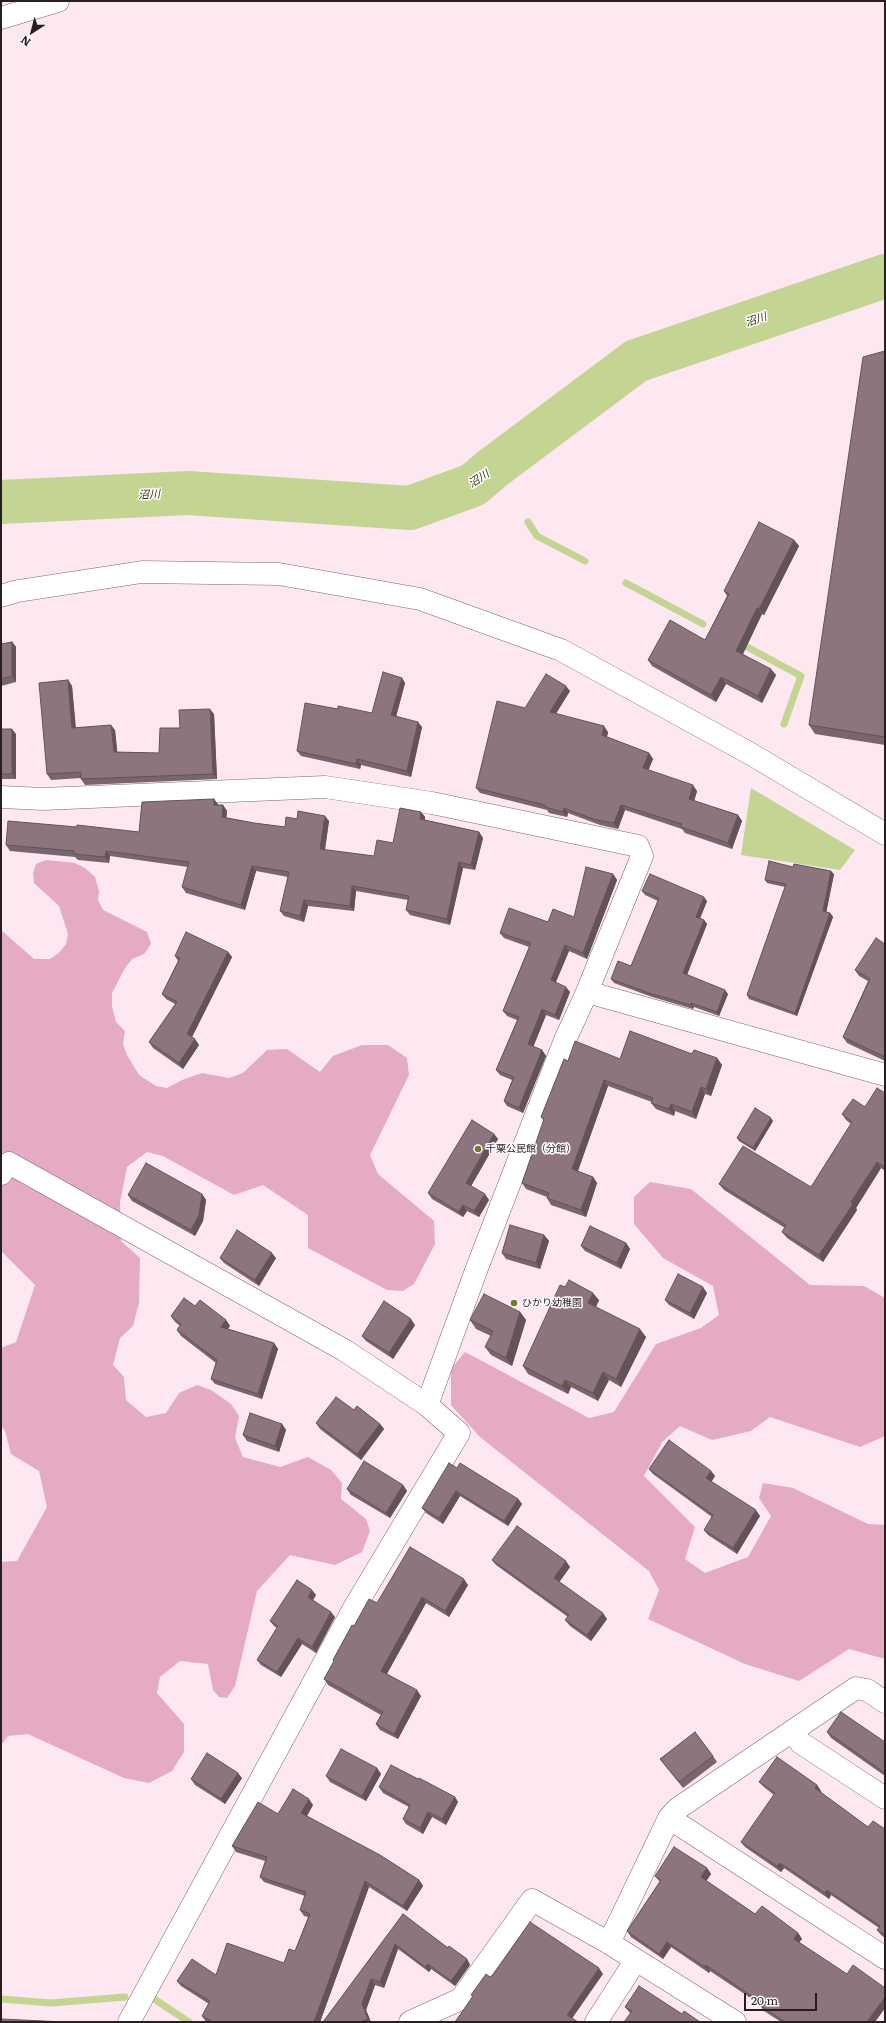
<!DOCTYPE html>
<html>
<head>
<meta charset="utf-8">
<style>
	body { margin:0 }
	#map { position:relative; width:886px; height:2023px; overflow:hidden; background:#fde7f0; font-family:Literata,serif }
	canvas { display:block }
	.frame { position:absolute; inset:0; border:2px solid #281e22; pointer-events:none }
	.north { position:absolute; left:12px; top:12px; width:40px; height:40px; -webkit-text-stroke:3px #fffafc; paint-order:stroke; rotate:216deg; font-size:11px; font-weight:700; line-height:16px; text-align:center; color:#281e22 }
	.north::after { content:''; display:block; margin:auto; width:14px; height:18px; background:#281e22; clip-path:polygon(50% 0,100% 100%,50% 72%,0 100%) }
	.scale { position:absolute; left:744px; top:1993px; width:73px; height:18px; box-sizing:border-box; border:2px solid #281e22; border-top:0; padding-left:5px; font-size:12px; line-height:14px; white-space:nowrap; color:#281e22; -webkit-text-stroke:3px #fffafc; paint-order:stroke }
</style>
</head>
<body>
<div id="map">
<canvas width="886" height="2023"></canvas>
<div class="frame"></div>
<div class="north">N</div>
<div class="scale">20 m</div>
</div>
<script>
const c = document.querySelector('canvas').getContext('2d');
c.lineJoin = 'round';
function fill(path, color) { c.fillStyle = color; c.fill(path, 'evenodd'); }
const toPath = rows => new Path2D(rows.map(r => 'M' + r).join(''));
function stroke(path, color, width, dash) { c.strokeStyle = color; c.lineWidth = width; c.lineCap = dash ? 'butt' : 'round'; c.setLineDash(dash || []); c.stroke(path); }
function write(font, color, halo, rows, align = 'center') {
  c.font = font + ' Literata,"Noto Sans JP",serif'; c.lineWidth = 3; c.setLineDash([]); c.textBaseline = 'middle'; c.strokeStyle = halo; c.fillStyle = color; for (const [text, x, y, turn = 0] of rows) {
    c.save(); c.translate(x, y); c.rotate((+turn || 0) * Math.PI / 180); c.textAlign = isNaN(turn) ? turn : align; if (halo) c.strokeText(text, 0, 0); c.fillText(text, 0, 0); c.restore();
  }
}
fill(toPath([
	[46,860,75,863,85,868,95,877,99,891,98,900,103,910,147,932,151,944,144,954,132,959,125,968,112,993,112,1007,116,1022,125,1031,123,1044,127,1055,139,1075,156,1086,167,1088,182,1080,202,1073,229,1078,243,1073,267,1050,287,1049,320,1072,333,1056,362,1045,388,1045,407,1058,409,1075,370,1155,378,1174,434,1221,435,1244,414,1284,403,1291,387,1290,308,1248,308,1215,263,1185,234,1195,163,1156,147,1152,127,1167,120,1202,121,1241,140,1258,139,1303,133,1326,120,1338,113,1365,124,1377,126,1400,146,1417,166,1413,179,1393,197,1385,211,1390,231,1404,239,1416,235,1438,243,1457,280,1467,308,1457,331,1470,342,1483,341,1499,366,1519,370,1531,362,1552,335,1565,290,1555,257,1591,235,1686,227,1698,219,1697,213,1690,208,1664,180,1661,160,1677,157,1693,184,1724,184,1752,172,1771,149,1783,124,1778,28,1734,8,1736,1,1745,1,1562,17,1561,47,1507,39,1471,11,1454,5,1431,1,1425,1,1348,16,1342,35,1285,1,1251,1,930,34,959,50,959,59,953,66,944,68,934,59,906,34,883,33,873,36,864],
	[650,1182,691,1189,810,1285,864,1286,885,1298,885,1436,860,1447,770,1417,751,1431,712,1440,680,1426,662,1442,644,1476,695,1527,685,1559,705,1573,748,1557,771,1516,759,1498,763,1483,793,1488,868,1524,885,1525,885,1659,849,1649,799,1681,745,1664,648,1619,659,1590,649,1571,480,1437,451,1405,451,1369,465,1352,589,1418,614,1412,656,1344,701,1328,719,1315,713,1286,663,1258,634,1224,634,1197]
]), '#e5aac4');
fill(toPath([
	[751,788,855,850,840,870,741,855]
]), '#c4d593');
stroke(toPath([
	[528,522,537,536,585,561],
	[626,583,703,624],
	[738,642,801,676,784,724],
	[1,1999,51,2003,125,1997],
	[154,1999,189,2022]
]), '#c4d593', 7);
stroke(toPath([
	[1,502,188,493,410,508,473,485,493,468,636,361,885,276]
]), '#c4d593', 44);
const minor = toPath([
	[1,18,58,1],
	[1,596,18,591,142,572,279,574,420,599,561,650,751,754,885,834],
	[1,797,43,799,325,787,432,803,638,846,642,856,587,992,565,1040,477,1268,427,1405],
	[587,992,885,1075],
	[1,1174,9,1163,344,1350,427,1405,459,1433,354,1608,129,2022],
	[792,1732,801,1743,885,1798],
	[669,1818,885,1958],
	[609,1943,669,1818,677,1809,856,1688,867,1690,885,1702],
	[410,2022,461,1999,532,1900,609,1943,735,2022],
	[596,2022,636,1960]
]);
stroke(minor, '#7d6670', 23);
stroke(minor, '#fff', 22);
fill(toPath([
	[885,351,885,745,815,734,809,725],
	[794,540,799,546,764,615,762,614,743,654,776,675,762,703,726,684,716,702,652,666,648,660,705,640,727,596,724,591],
	[12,642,16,647,16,682,1,686,1,644],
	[402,678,405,683,396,716,422,727,411,777,361,765,360,769,301,756,297,751,338,709,372,713],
	[68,680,72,686,76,728,115,730,117,752,159,753,180,728,214,714,217,779,85,785,81,779,81,778,51,780,47,774],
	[570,691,556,713,608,732,607,737,649,753,653,759,648,770,697,791,694,801,738,815,742,821,732,849,685,833,682,829,625,810,618,829,600,825,568,813,567,817,549,813,547,810,480,793,476,788,525,708],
	[1,729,16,734,16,779,1,779],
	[218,804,218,805,223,805,227,811,226,818,254,823,285,827,297,819,329,821,325,850,374,856,393,843,421,812,425,817,425,820,479,832,483,838,475,870,463,868,450,925,410,915,406,910,408,900,356,891,354,911,308,906,304,922,284,916,280,911,288,877,256,871,245,910,186,893,182,887,188,867,110,856,109,863,78,860,75,857,10,851,6,845,77,827,139,832],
	[793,867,834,874,826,912,830,913,833,917,797,1016,749,999,747,995,785,887,767,883,765,880],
	[613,874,617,880,587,959,569,951,556,982,570,992,559,1020,546,1015,533,1047,542,1050,546,1056,523,1113,507,1106,504,1101,512,1080,500,1075,496,1070,517,1020,507,1016,503,1011,529,947,504,938,500,933,548,922,574,917],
	[642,891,707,901,700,918,704,920,707,924,687,975,728,994,719,1016,694,1007,693,1009,652,997,614,983,611,979,631,966,658,901,645,895],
	[885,944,885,1061,847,1043,843,1037,868,981,859,976,855,970],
	[228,952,232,957,192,1037,199,1045,183,1069,153,1048,149,1042,175,1004,166,999,162,994,178,961,175,956],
	[692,1054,717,1058,722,1065,711,1096,705,1094,696,1119,675,1111,674,1116,656,1109,651,1103,652,1102,608,1086,578,1171,593,1177,597,1183,586,1217,551,1205,547,1198,547,1197,526,1189,522,1183,544,1121,541,1117,568,1061,620,1059],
	[885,1093,885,1171,881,1168,856,1208,857,1210,823,1262,787,1238,782,1232,785,1228,724,1190,719,1184,811,1187,851,1124,846,1120,842,1114,865,1107],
	[773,1121,755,1151,739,1141,737,1138],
	[494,1134,498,1139,471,1186,489,1200,479,1217,467,1211,463,1217,432,1199,428,1193],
	[202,1194,206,1200,203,1221,195,1236,132,1201,128,1195],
	[544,1235,549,1241,540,1269,506,1259,502,1253],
	[626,1243,630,1249,621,1269,585,1251,581,1246],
	[220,1258,276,1258,259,1286,224,1263],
	[565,1287,599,1300,596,1307,646,1337,621,1387,609,1380,598,1401,571,1387,568,1394,528,1374,523,1366],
	[707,1293,694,1319,669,1305,665,1300],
	[195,1306,226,1320,230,1326,228,1329,274,1343,278,1349,262,1399,215,1384,211,1379,216,1363,181,1336,177,1330,180,1326,175,1322,171,1316],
	[520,1312,526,1320,512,1366,491,1355,485,1347,491,1336,476,1329,470,1320],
	[415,1325,393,1359,366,1341,362,1336],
	[354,1410,380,1424,384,1429,361,1460,320,1429,316,1423],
	[282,1424,286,1430,279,1452,247,1441,243,1435],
	[457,1468,518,1499,522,1504,508,1526,460,1496,443,1524,426,1513,422,1508],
	[649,1469,711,1471,715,1476,711,1482,760,1516,737,1554,708,1535,704,1530,712,1517,653,1474],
	[403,1485,407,1491,390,1518,351,1495,347,1489],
	[492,1560,570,1567,559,1582,607,1619,591,1641,570,1626,565,1620,568,1617,496,1565],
	[468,1585,449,1617,426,1603,387,1674,421,1696,398,1739,380,1730,376,1724,381,1715,328,1685,324,1679,334,1662,333,1660,354,1626,377,1603],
	[316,1595,313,1600,335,1617,316,1653,302,1644,281,1677,261,1665,257,1660,277,1628,274,1626,270,1621],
	[827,1732,885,1742,885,1776,831,1738],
	[713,1756,717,1762,683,1788,660,1759],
	[377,1768,381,1774,366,1801,330,1782,326,1776],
	[242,1778,225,1804,195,1785,191,1779],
	[418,1779,455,1797,458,1802,446,1825,432,1817,423,1834,406,1824,403,1819,409,1807,383,1793,379,1787],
	[759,1782,817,1785,821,1791,820,1792,868,1827,885,1829,885,1938,881,1935,877,1930,879,1928,831,1895,829,1899,784,1868,781,1872,745,1847,741,1842,774,1795,764,1787],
	[313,1805,307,1816,419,1880,423,1886,407,1911,369,1887,320,2022,206,2022,202,2016,209,2004,181,1986,177,1981,284,1963,295,1951,308,1917,304,1916,300,1910,305,1896,264,1882,260,1877,265,1861,236,1852,232,1846,278,1814],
	[707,1868,711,1874,706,1881,755,1914,798,1933,802,1939,799,1942,885,2008,875,2022,781,2022,764,2011,760,2005,761,2005,710,1971,709,1973,671,1947,663,1959,631,1937,627,1931,660,1882,655,1876],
	[403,1914,448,1948,467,1959,470,1965,455,1986,431,1969,429,1972,398,1949,384,1988,375,1985,366,2010,371,2022,323,2022],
	[625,2007,682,2014,630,2013]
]), '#79656d');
fill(toPath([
	[794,540,799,546,764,615,759,609],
	[757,608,762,614,741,658,736,651],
	[12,642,16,647,16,682,12,676],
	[771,669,776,675,762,703,758,696],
	[721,677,726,684,716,702,711,695],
	[402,678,405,683,395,721,391,715],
	[68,680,72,686,76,734,72,728],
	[566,686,570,691,554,717,550,712],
	[210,709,214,714,217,779,213,774],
	[418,722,422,727,411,777,407,771],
	[111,725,115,730,118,758,114,752],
	[604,726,608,732,606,741,602,735],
	[12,729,16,734,16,779,12,774],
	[649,753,653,759,647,774,643,768],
	[357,759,361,765,360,769,356,764],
	[693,785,697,791,693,805,689,799],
	[214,799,218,804,218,810,214,805],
	[223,805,227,811,226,822,222,817],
	[621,805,625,810,618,829,614,823],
	[564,808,568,813,567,817,563,812],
	[421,812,425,817,424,825,420,819],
	[738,815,742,821,732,849,728,843],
	[325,816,329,821,324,855,320,849],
	[479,832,483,838,475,870,471,865],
	[106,851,110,856,109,863,105,857],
	[459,862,463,868,450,925,447,919],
	[252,866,256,871,245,910,241,905],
	[831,871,834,874,826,914,823,911],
	[613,874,617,880,587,959,583,953],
	[352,886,356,891,354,911,350,906],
	[704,897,707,901,699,921,696,917],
	[304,900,308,906,304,922,300,916],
	[830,913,833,917,797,1016,795,1013],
	[704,920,707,924,686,977,683,973],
	[565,945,569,951,554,986,551,980],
	[228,952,232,957,191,1039,187,1034],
	[566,987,570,992,559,1020,555,1015],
	[725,990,728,994,719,1016,717,1012],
	[691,1003,694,1007,693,1009,691,1005],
	[542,1009,546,1015,532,1050,528,1044],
	[195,1039,199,1045,183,1069,179,1063],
	[542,1050,546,1056,523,1113,519,1108],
	[717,1058,722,1065,711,1096,706,1089],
	[604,1080,608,1086,576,1176,572,1169],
	[701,1087,705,1094,696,1119,692,1112],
	[671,1104,675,1111,674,1116,669,1109],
	[771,1118,773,1121,755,1151,753,1148],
	[494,1134,498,1139,470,1188,466,1183],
	[877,1162,881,1168,856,1208,857,1210,823,1262,819,1255,851,1202],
	[593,1177,597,1183,586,1217,581,1210],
	[202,1194,206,1200,203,1221,195,1236,191,1230],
	[485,1194,489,1200,479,1217,474,1211],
	[463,1205,467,1211,463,1217,459,1212],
	[544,1235,549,1241,540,1269,536,1263],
	[626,1243,630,1249,621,1269,617,1263],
	[272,1253,276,1258,259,1286,255,1280],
	[703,1287,707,1293,694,1319,690,1313],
	[593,1293,599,1300,594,1311,588,1303],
	[520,1312,526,1320,512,1366,506,1358],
	[411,1319,415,1325,393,1359,389,1353],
	[226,1320,230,1326,225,1332,221,1327],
	[640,1329,646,1337,621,1387,616,1379],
	[274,1343,278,1349,262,1399,258,1394],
	[603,1372,609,1380,598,1401,593,1393],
	[565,1380,571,1387,568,1394,562,1386],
	[282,1424,286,1430,279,1452,275,1446],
	[380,1424,384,1429,361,1460,357,1454],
	[711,1471,715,1476,710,1484,706,1478],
	[403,1485,407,1491,390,1518,386,1513],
	[456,1491,460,1496,443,1524,439,1518],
	[518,1499,522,1504,508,1526,504,1521],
	[756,1510,760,1516,737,1554,733,1548],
	[566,1561,570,1567,558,1584,554,1578],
	[464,1579,468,1585,449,1617,445,1611],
	[312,1590,316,1595,312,1602,308,1597],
	[422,1597,426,1603,385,1677,381,1671],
	[331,1612,335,1617,316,1653,312,1647],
	[603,1613,607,1619,591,1641,587,1635],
	[298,1638,302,1644,281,1677,277,1672],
	[417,1690,421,1696,398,1739,394,1734],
	[377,1768,381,1774,366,1801,362,1796],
	[238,1773,242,1778,225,1804,221,1799],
	[817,1785,821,1791,819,1794,815,1788],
	[455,1797,458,1802,446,1825,442,1819],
	[309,1799,313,1805,305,1819,301,1813],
	[428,1812,432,1817,423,1834,420,1828],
	[780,1863,784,1868,781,1872,777,1866],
	[707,1868,711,1874,705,1883,701,1877],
	[419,1880,423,1886,407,1911,403,1906],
	[365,1881,369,1887,320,2022,314,2022],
	[827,1890,831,1895,829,1899,825,1893],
	[798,1933,802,1939,798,1944,794,1939],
	[667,1942,671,1947,663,1959,659,1954],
	[395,1944,398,1949,384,1988,380,1982],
	[467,1959,470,1965,455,1986,451,1981],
	[428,1964,431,1969,429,1972,425,1967],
	[706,1965,710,1971,709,1973,705,1967],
	[599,1968,603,1974,571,2020,567,2015],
	[371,1979,375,1985,366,2010,371,2022,370,2022,368,2019,362,2004],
	[885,1997,885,2008,875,2022,867,2022]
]), '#635259');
const building = toPath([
	[885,351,885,737,809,725,863,357,885,351],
	[759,522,794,540,759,609,757,608,736,651,771,669,758,696,721,677,711,695,648,660,670,620,705,640,729,594,724,591,759,522],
	[12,642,12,676,1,679,1,644,12,642],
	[383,672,402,678,391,715,418,722,407,771,357,759,356,764,297,751,305,703,338,709,338,706,372,713,383,672],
	[546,674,566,686,550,712,604,726,602,735,649,753,643,768,693,785,689,799,738,815,728,843,681,827,682,824,621,805,614,823,596,820,564,808,563,812,545,807,545,805,476,788,497,701,525,708,546,674],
	[68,680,72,728,111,725,114,752,159,753,160,728,180,728,179,710,210,709,213,774,81,779,81,772,47,774,39,683,68,680],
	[1,729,12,729,12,774,1,774,1,729],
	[214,799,214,805,223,805,222,817,254,823,285,827,286,817,297,819,298,811,325,816,320,849,374,856,377,840,393,843,400,808,421,812,420,819,479,832,471,865,459,862,447,919,406,910,409,896,352,886,350,906,304,900,300,916,280,911,289,872,252,866,241,905,182,887,189,862,106,851,105,857,74,854,74,851,6,845,8,821,77,827,77,825,139,832,142,802,214,799],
	[769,861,793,867,794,864,831,871,823,911,830,913,795,1013,747,995,786,884,765,880,769,861],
	[586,867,613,874,583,953,565,945,551,980,566,987,555,1015,542,1009,528,1044,542,1050,519,1108,504,1101,514,1077,496,1070,519,1017,503,1011,531,943,500,933,509,908,548,922,553,909,574,917,586,867],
	[650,874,704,897,696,917,704,920,683,973,725,990,717,1012,691,1003,691,1005,649,993,611,979,618,961,631,966,659,898,642,891,650,874],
	[186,932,228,952,187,1034,195,1039,179,1063,149,1042,177,1002,162,994,180,958,175,956,186,932],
	[876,938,885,944,885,1057,843,1037,870,979,855,970,876,938],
	[630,1031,692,1054,694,1050,717,1058,706,1089,701,1087,692,1112,671,1104,669,1109,651,1103,653,1098,604,1080,572,1169,593,1177,581,1210,547,1198,549,1193,522,1183,544,1119,541,1117,564,1059,568,1061,575,1041,620,1059,630,1031],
	[877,1088,885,1093,885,1167,877,1162,851,1202,853,1204,819,1255,782,1232,786,1225,719,1184,743,1146,811,1187,852,1122,842,1114,853,1099,865,1107,877,1088],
	[755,1108,771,1118,753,1148,737,1138,755,1108],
	[472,1120,494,1134,466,1183,485,1194,474,1211,463,1205,459,1212,428,1193,472,1120],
	[146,1163,202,1194,199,1215,191,1230,128,1195,146,1163],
	[510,1225,544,1235,536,1263,502,1253,510,1225],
	[590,1226,626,1243,617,1263,581,1246,590,1226],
	[237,1230,272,1253,255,1280,220,1258,237,1230],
	[678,1274,703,1287,690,1313,665,1300,678,1274],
	[569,1280,593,1293,588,1303,640,1329,616,1379,603,1372,593,1393,565,1380,562,1386,523,1366,560,1285,565,1287,569,1280],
	[484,1294,520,1312,506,1358,485,1347,493,1331,470,1320,484,1294],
	[184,1298,195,1306,200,1300,226,1320,221,1327,274,1343,258,1394,211,1379,217,1360,177,1330,181,1324,171,1316,184,1298],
	[384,1301,411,1319,389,1353,362,1336,384,1301],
	[336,1397,354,1410,357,1406,380,1424,357,1454,316,1423,336,1397],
	[250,1413,282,1424,275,1446,243,1435,250,1413],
	[669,1440,711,1471,706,1478,756,1510,733,1548,704,1530,713,1515,649,1469,669,1440],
	[364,1461,403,1485,386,1513,347,1489,364,1461],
	[449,1463,457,1468,460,1463,518,1499,504,1521,456,1491,439,1518,422,1508,449,1463],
	[517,1526,566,1561,554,1578,603,1613,587,1635,565,1620,569,1615,492,1560,517,1526],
	[410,1547,464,1579,445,1611,422,1597,381,1671,417,1690,394,1734,376,1724,383,1712,324,1679,334,1661,333,1660,352,1625,354,1626,369,1599,377,1603,410,1547],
	[297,1580,312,1590,308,1597,331,1612,312,1647,298,1638,277,1672,257,1660,278,1626,270,1621,297,1580],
	[841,1712,885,1742,885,1773,827,1732,841,1712],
	[695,1732,713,1756,679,1782,660,1759,695,1732],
	[341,1749,377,1768,362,1796,326,1776,341,1749],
	[207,1753,238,1773,221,1799,191,1779,207,1753],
	[777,1757,817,1785,815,1788,868,1827,873,1821,885,1829,885,1935,877,1930,880,1926,827,1890,825,1893,780,1863,777,1866,741,1842,775,1793,759,1782,777,1757],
	[391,1765,418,1779,419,1778,455,1797,442,1819,428,1812,420,1828,403,1819,410,1805,379,1787,391,1765],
	[293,1789,309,1799,301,1813,380,1855,419,1880,403,1906,365,1881,314,2022,213,2022,202,2016,210,2001,177,1981,192,1959,216,1975,227,1943,284,1963,289,1949,295,1951,310,1914,300,1910,306,1892,260,1877,267,1857,232,1846,258,1802,278,1814,293,1789],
	[674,1847,707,1868,701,1877,755,1914,762,1906,798,1933,794,1939,847,1974,853,1965,885,1988,885,1997,867,2022,785,2022,760,2005,762,2003,706,1965,705,1967,667,1942,659,1954,627,1931,661,1880,655,1876,674,1847],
	[403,1914,448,1948,449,1946,467,1959,451,1981,428,1964,425,1967,395,1944,380,1982,371,1979,362,2004,368,2019,360,2022,323,2022,403,1914],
	[530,1922,599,1968,567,2015,578,2022,455,2022,473,1996,471,1995,486,1974,490,1977,493,1975,530,1922],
	[639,1986,682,2014,684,2011,700,2022,624,2022,632,2011,625,2007,639,1986],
	[1,2019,64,2022,1,2022,1,2019]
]);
fill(building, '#8d757f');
stroke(building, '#635259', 1);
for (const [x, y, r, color] of [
	[478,1149,4,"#6c7e2d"],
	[514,1303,4,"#6c7e2d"]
]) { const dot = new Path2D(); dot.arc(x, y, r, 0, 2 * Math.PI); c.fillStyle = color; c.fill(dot); stroke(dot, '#fffafc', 1.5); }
write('10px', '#281e22', '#fffafc', [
	["千栗公民館（分館）",486,1149],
	["ひかり幼稚園",522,1303]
], 'left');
write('italic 11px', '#323c0b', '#fffafc', [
	["沼川",756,320,-19],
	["沼川",479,479,-33],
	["沼川",149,495,-3]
]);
</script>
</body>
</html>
